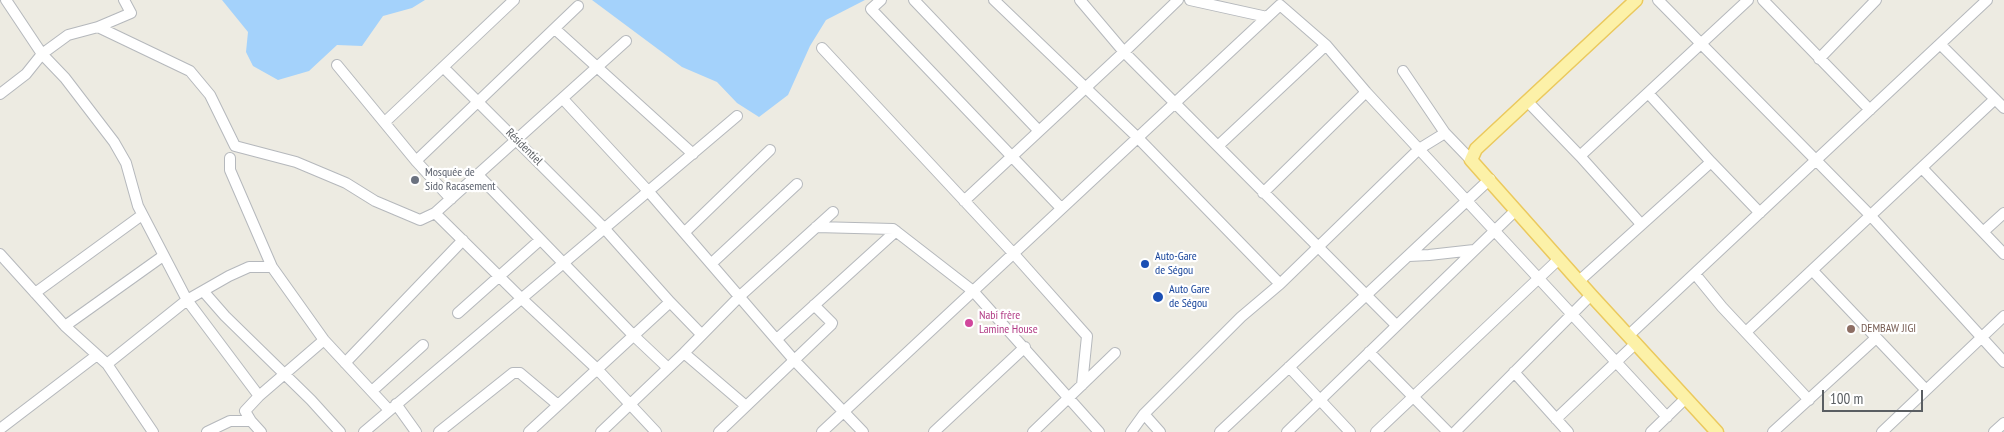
<!DOCTYPE html>
<html>
<head>
<meta charset="utf-8">
<style>
	body { margin:0 }
	#map { position:relative; width:2004px; height:432px; overflow:hidden; background:#edebe2; font-family:"PT Sans Narrow",sans-serif }
	canvas { display:block }
	.scale { position:absolute; left:1822px; top:390px; width:101px; height:22px; box-sizing:border-box; border:2px solid #5a5e62; border-top:0; padding-left:6px; font-size:15px; line-height:18px; white-space:nowrap; color:#5a5e62; -webkit-text-stroke:4px #fff; paint-order:stroke }
</style>
</head>
<body>
<div id="map">
<canvas width="2004" height="432"></canvas>
<div class="scale">100 m</div>
</div>
<script>
const c = document.querySelector('canvas').getContext('2d');
c.lineJoin = 'round';
function fill(path, color) { c.fillStyle = color; c.fill(path, 'evenodd'); }
const toPath = rows => new Path2D(rows.map(r => 'M' + r).join(''));
function stroke(path, color, width, dash) { c.strokeStyle = color; c.lineWidth = width; c.lineCap = dash ? 'butt' : 'round'; c.setLineDash(dash || []); c.stroke(path); }
function write(font, color, halo, rows, align = 'center') {
  c.font = font + ' "PT Sans Narrow",sans-serif'; c.lineWidth = 4.5; c.setLineDash([]); c.textBaseline = 'middle'; c.strokeStyle = halo; c.fillStyle = color; for (const [text, x, y, turn = 0] of rows) {
    c.save(); c.translate(x, y); c.rotate((+turn || 0) * Math.PI / 180); c.textAlign = isNaN(turn) ? turn : align; if (halo) c.strokeText(text, 0, 0); c.fillText(text, 0, 0); c.restore();
  }
}
fill(toPath([
	[222,0,425,0,412,8,383,16,362,46,337,45,309,71,278,80,253,66,246,52,248,32],
	[592,0,865,0,826,20,810,46,788,95,759,117,737,103,717,82,682,67]
]), '#a4d2fb');
const minor = toPath([
	[6,0,42,54,65,78,114,142,126,163,138,206,187,300,259,396,245,411,251,421,261,432],
	[881,0,871,9,1061,208],
	[914,0,1039,131],
	[994,0,1137,137,1280,284],
	[1080,0,1124,52,1396,325],
	[1190,0,1267,17],
	[1658,0,1870,215,2004,362],
	[1763,0,1870,110],
	[98,27,190,71,210,95,235,146,296,162,346,183,375,201,420,220,435,213,522,299,597,369,656,432],
	[555,29,693,154],
	[1940,44,2004,108],
	[822,48,1013,253,1087,336,1082,385],
	[1819,59,1876,0],
	[337,65,416,161,451,199],
	[443,67,604,228,670,302,701,334],
	[1403,71,1445,133,1471,160],
	[1648,93,1711,162,1760,213],
	[0,94,26,74,42,54,68,35,98,27,131,13,124,0],
	[563,99,649,192,794,360,863,432],
	[1528,102,1580,156,1641,224],
	[385,122,514,0],
	[1218,146,1326,45],
	[1580,156,1748,0],
	[230,158,230,170,272,267,324,340,389,410],
	[416,161,578,6],
	[1922,168,2004,254],
	[478,175,633,335,668,368],
	[1263,193,1366,92],
	[964,201,1124,52,1178,0],
	[435,213,626,41],
	[816,227,893,229,973,291,1099,432],
	[685,232,770,150],
	[1983,232,2004,213],
	[0,254,65,326,107,364,153,432],
	[1409,256,1429,255,1474,250],
	[712,263,797,184],
	[1812,270,1926,390],
	[1695,274,1722,307,1809,400],
	[1579,281,1711,162],
	[204,292,225,316,311,400,340,432],
	[35,293,142,215],
	[458,313,540,240],
	[65,326,163,256],
	[1746,332,1995,99],
	[1629,335,1987,0],
	[777,339,896,231],
	[1369,352,1448,432],
	[684,353,746,406],
	[345,363,463,240],
	[107,364,187,300,229,276,249,267,272,267],
	[1289,367,1350,432],
	[1514,372,1568,432],
	[372,391,423,345],
	[259,396,324,340],
	[396,404,416,432],
	[1144,414,1160,432],
	[1556,419,1636,343],
	[0,429,97,355],
	[207,432,230,421,251,421],
	[364,432,737,116],
	[439,432,513,373,520,373,558,405],
	[529,432,670,302],
	[601,432,684,353,740,296,833,212],
	[719,432,831,325,832,323,814,305],
	[822,432,1280,5,1326,45,1366,92,1667,417],
	[934,432,1025,347],
	[1033,432,1115,353],
	[1131,432,1144,414,1241,317,1280,284,1419,149,1445,133],
	[1220,432,1490,179],
	[1287,432,1516,210],
	[1376,432,1559,259],
	[1455,432,1591,295],
	[1651,432,1686,398],
	[1773,432,1876,338],
	[1882,432,2004,316],
	[1994,432,2004,423]
]);
const major = toPath([
	[1636,0,1476,149,1471,160,1591,295,1717,432]
]);
stroke(minor, '#b5b8bc', 12);
stroke(major, '#ebc95d', 15);
stroke(minor, '#fff', 10);
stroke(major, '#fcf1a8', 12);
for (const [x, y, r, color] of [
	[415,180,5,"#6b7280"],
	[1145,264,5,"#1a4fb4"],
	[1158,297,6,"#1a4fb4"],
	[969,323,5,"#d1479c"],
	[1851,329,5,"#8d6e63"]
]) { const dot = new Path2D(); dot.arc(x, y, r, 0, 2 * Math.PI); c.fillStyle = color; c.fill(dot); stroke(dot, '#fff', 2); }
write('12px', '#5a5e62', '#fff', [
	["Résidentiel",524,147,45]
]);
write('12px', '#5b616d', '#fff', [
	["Mosquée de",425,173],
	["Sido Racasement",425,187]
], 'left');
write('12px', '#164399', '#fff', [
	["Auto-Gare",1155,257],
	["de Ségou",1155,271],
	["Auto Gare",1169,290],
	["de Ségou",1169,304]
], 'left');
write('12px', '#b23c85', '#fff', [
	["Nabi frère",979,316],
	["Lamine House",979,330]
], 'left');
write('12px', '#785e54', '#fff', [
	["DEMBAW JIGI",1861,329]
], 'left');
</script>
</body>
</html>
